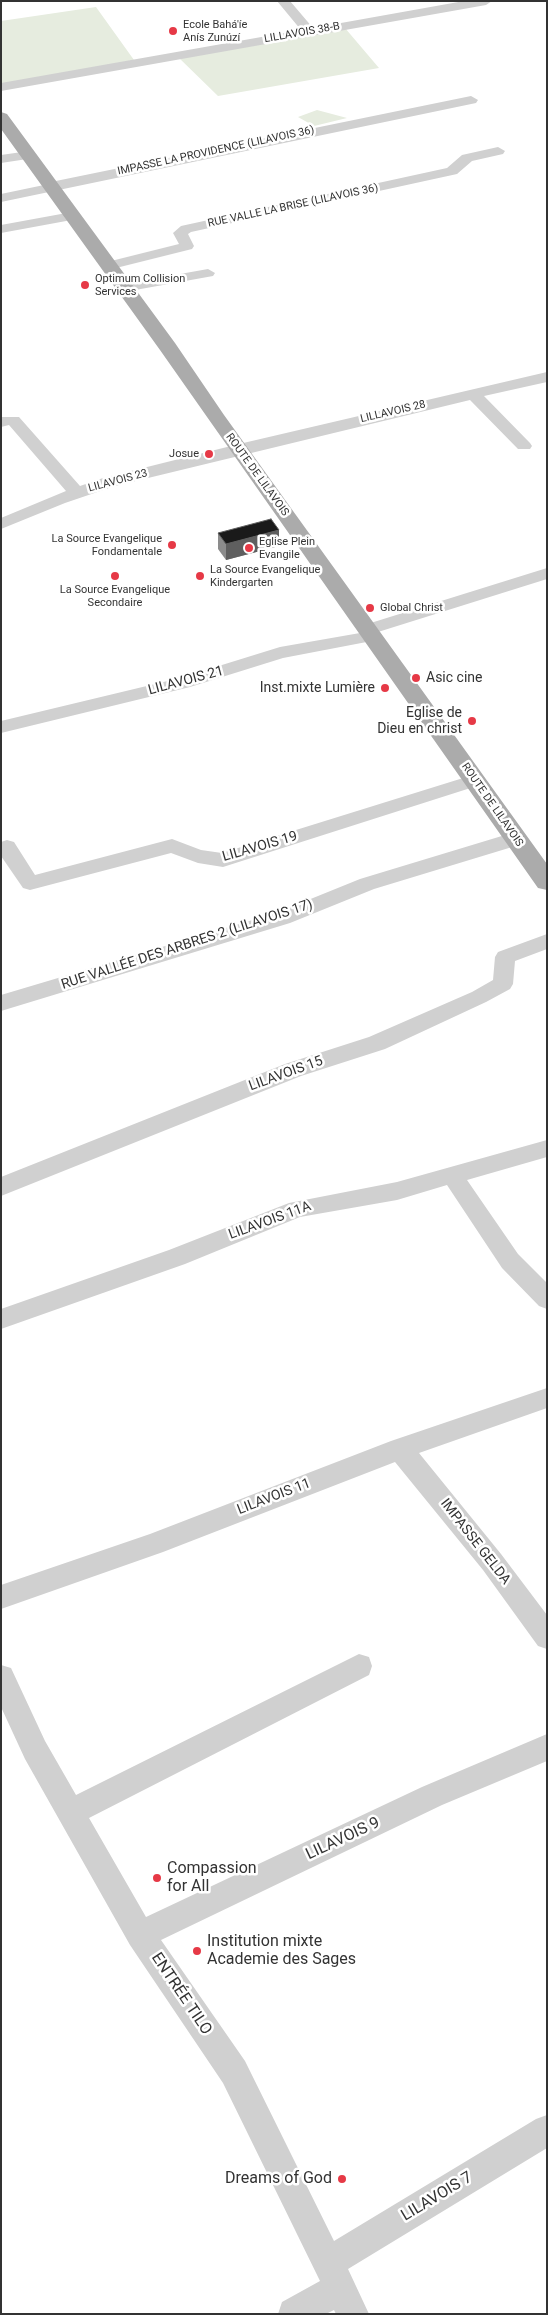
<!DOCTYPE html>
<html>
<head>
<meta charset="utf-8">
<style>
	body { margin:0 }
	#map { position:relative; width:548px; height:2315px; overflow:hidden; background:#fff; font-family:Roboto,sans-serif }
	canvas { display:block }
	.frame { position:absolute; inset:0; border:2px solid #333; pointer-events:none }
</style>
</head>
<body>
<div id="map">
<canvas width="548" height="2315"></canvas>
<div class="frame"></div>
</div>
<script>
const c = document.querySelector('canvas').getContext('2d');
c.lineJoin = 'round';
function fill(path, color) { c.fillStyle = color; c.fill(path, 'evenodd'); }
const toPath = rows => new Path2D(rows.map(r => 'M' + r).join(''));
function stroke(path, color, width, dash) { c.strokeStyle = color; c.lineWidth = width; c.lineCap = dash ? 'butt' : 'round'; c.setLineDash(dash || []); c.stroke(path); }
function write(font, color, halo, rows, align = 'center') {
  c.font = font + ' Roboto,sans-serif'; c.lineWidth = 5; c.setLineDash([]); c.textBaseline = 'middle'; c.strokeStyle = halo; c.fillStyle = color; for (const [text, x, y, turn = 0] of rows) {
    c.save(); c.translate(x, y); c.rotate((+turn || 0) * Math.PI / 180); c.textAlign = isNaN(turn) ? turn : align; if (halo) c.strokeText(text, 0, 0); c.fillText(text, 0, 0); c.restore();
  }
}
fill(toPath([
	[96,7,134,60,1,85,1,21],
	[345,28,379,68,218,96,178,57],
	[317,110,347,118,314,126,298,117]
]), '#e6ecdf');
fill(toPath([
	[277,1,290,1,313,28,464,1,492,1,486,5,1,91,1,83,301,30,277,1],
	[471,96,478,100,476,103,1,202,1,194,44,185,51,182,471,96],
	[498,147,505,151,503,154,472,161,457,174,191,232,188,234,194,246,192,249,108,270,101,266,103,263,179,244,173,233,181,226,447,168,462,155,498,147],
	[29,151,34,152,36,155,34,158,1,163,1,155,29,151],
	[72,212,77,213,79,216,77,219,1,233,1,225,72,212],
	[208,269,215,273,213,276,124,292,117,288,124,284,208,269],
	[547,372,547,382,484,396,530,443,532,446,530,449,518,449,470,400,115,486,65,503,1,529,1,518,66,491,9,425,1,427,1,417,19,417,80,486,103,478,239,444,547,372],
	[547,568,547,579,378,632,380,636,377,640,283,658,190,687,1,733,1,721,180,678,280,647,360,633,358,630,361,626,547,568],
	[476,774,483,776,486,780,483,784,223,867,198,863,171,853,30,890,23,888,1,856,1,842,7,840,14,842,35,875,172,839,201,850,222,853,476,774],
	[515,832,522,834,525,839,522,844,374,889,290,923,1,1011,1,995,276,913,360,879,515,832],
	[547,934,547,949,515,961,513,984,510,989,486,1002,385,1049,301,1076,1,1196,1,1177,285,1064,369,1037,472,992,493,980,495,957,498,952,547,934],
	[547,1140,547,1157,467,1180,518,1254,547,1283,547,1309,539,1306,502,1268,447,1185,397,1200,300,1217,185,1264,1,1329,1,1309,169,1250,289,1203,397,1182,547,1140],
	[547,1388,547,1408,419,1453,501,1554,547,1615,547,1649,538,1646,483,1570,395,1462,163,1552,1,1609,1,1585,150,1534,391,1441,547,1388],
	[359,1654,369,1657,372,1666,369,1675,89,1818,146,1917,422,1787,547,1734,547,1761,442,1805,161,1940,245,2061,334,2241,536,2119,547,2115,547,2148,348,2269,369,2314,336,2314,334,2310,326,2314,278,2314,282,2302,320,2281,223,2083,130,1945,25,1759,1,1707,1,1665,11,1668,45,1741,76,1795,359,1654]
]), '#d0d0d0');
fill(toPath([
	[1,112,7,114,175,343,224,415,547,864,547,890,538,888,160,350,1,129,1,112]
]), '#ababab');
fill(toPath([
	[279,530,279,546,226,560,218,549,218,533]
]), '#8c8c8c');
fill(toPath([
	[279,530,279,546,226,560,226,544]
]), '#5f5f5f');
const building = toPath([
	[271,519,279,530,226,544,218,533,271,519]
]);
fill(building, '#1a1a1a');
stroke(building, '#5f5f5f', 1);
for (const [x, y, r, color] of [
	[173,31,5,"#e63946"],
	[85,285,5,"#e63946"],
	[209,454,5,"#e63946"],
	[172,545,5,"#e63946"],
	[249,548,5,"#e63946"],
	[115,576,5,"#e63946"],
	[200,576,5,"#e63946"],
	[370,608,5,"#e63946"],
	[416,678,5,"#e63946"],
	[385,688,5,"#e63946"],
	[472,721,5,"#e63946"],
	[157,1878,5,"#e63946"],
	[197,1951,5,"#e63946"],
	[342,2179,5,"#e63946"]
]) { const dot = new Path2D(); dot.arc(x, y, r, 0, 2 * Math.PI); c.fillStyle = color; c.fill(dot); stroke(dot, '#fff', 2); }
write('11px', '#333', '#fff', [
	["Ecole Bahá'íe",183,25],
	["Anís Zunúzí",183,38],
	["Optimum Collision",95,279],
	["Services",95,292],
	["Josue",199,454,"right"],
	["La Source Evangelique",162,539,"right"],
	["Fondamentale",162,552,"right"],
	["Eglise Plein",259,542],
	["Evangile",259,555],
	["La Source Evangelique",210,570],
	["Kindergarten",210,583],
	["La Source Evangelique",115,590,"center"],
	["Secondaire",115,603,"center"],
	["Global Christ",380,608]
], 'left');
write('11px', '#333', '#fff', [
	["LILLAVOIS 38-B",302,33,-10],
	["IMPASSE LA PROVIDENCE (LILAVOIS 36)",216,151,-12],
	["RUE VALLE LA BRISE (LILAVOIS 36)",293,206,-12],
	["LILLAVOIS 28",393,412,-13],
	["ROUTE DE LILAVOIS",257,475,54],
	["LILAVOIS 23",118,481,-15],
	["ROUTE DE LILAVOIS",492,805,55]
]);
write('14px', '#333', '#fff', [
	["Asic cine",426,678,"left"],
	["Inst.mixte Lumière",375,688],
	["Eglise de",462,713],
	["Dieu en christ",462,729]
], 'right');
write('14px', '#333', '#fff', [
	["LILAVOIS 21",186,681,-15],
	["LILAVOIS 19",260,847,-16],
	["RUE VALLÉE DES ARBRES 2 (LILAVOIS 17)",187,945,-18],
	["LILAVOIS 15",286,1074,-20],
	["LILAVOIS 11A",270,1221,-20],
	["LILAVOIS 11",274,1497,-21],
	["IMPASSE GELDA",475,1542,52]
]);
write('16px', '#333', '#fff', [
	["LILAVOIS 9",343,1839,-25],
	["ENTRÉE TILO",181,1994,56],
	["LILAVOIS 7",437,2197,-31]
]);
write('16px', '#333', '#fff', [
	["Compassion",167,1869],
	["for All",167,1887],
	["Institution mixte",207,1942],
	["Academie des Sages",207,1960],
	["Dreams of God",332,2179,"right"]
], 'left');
</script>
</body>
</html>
